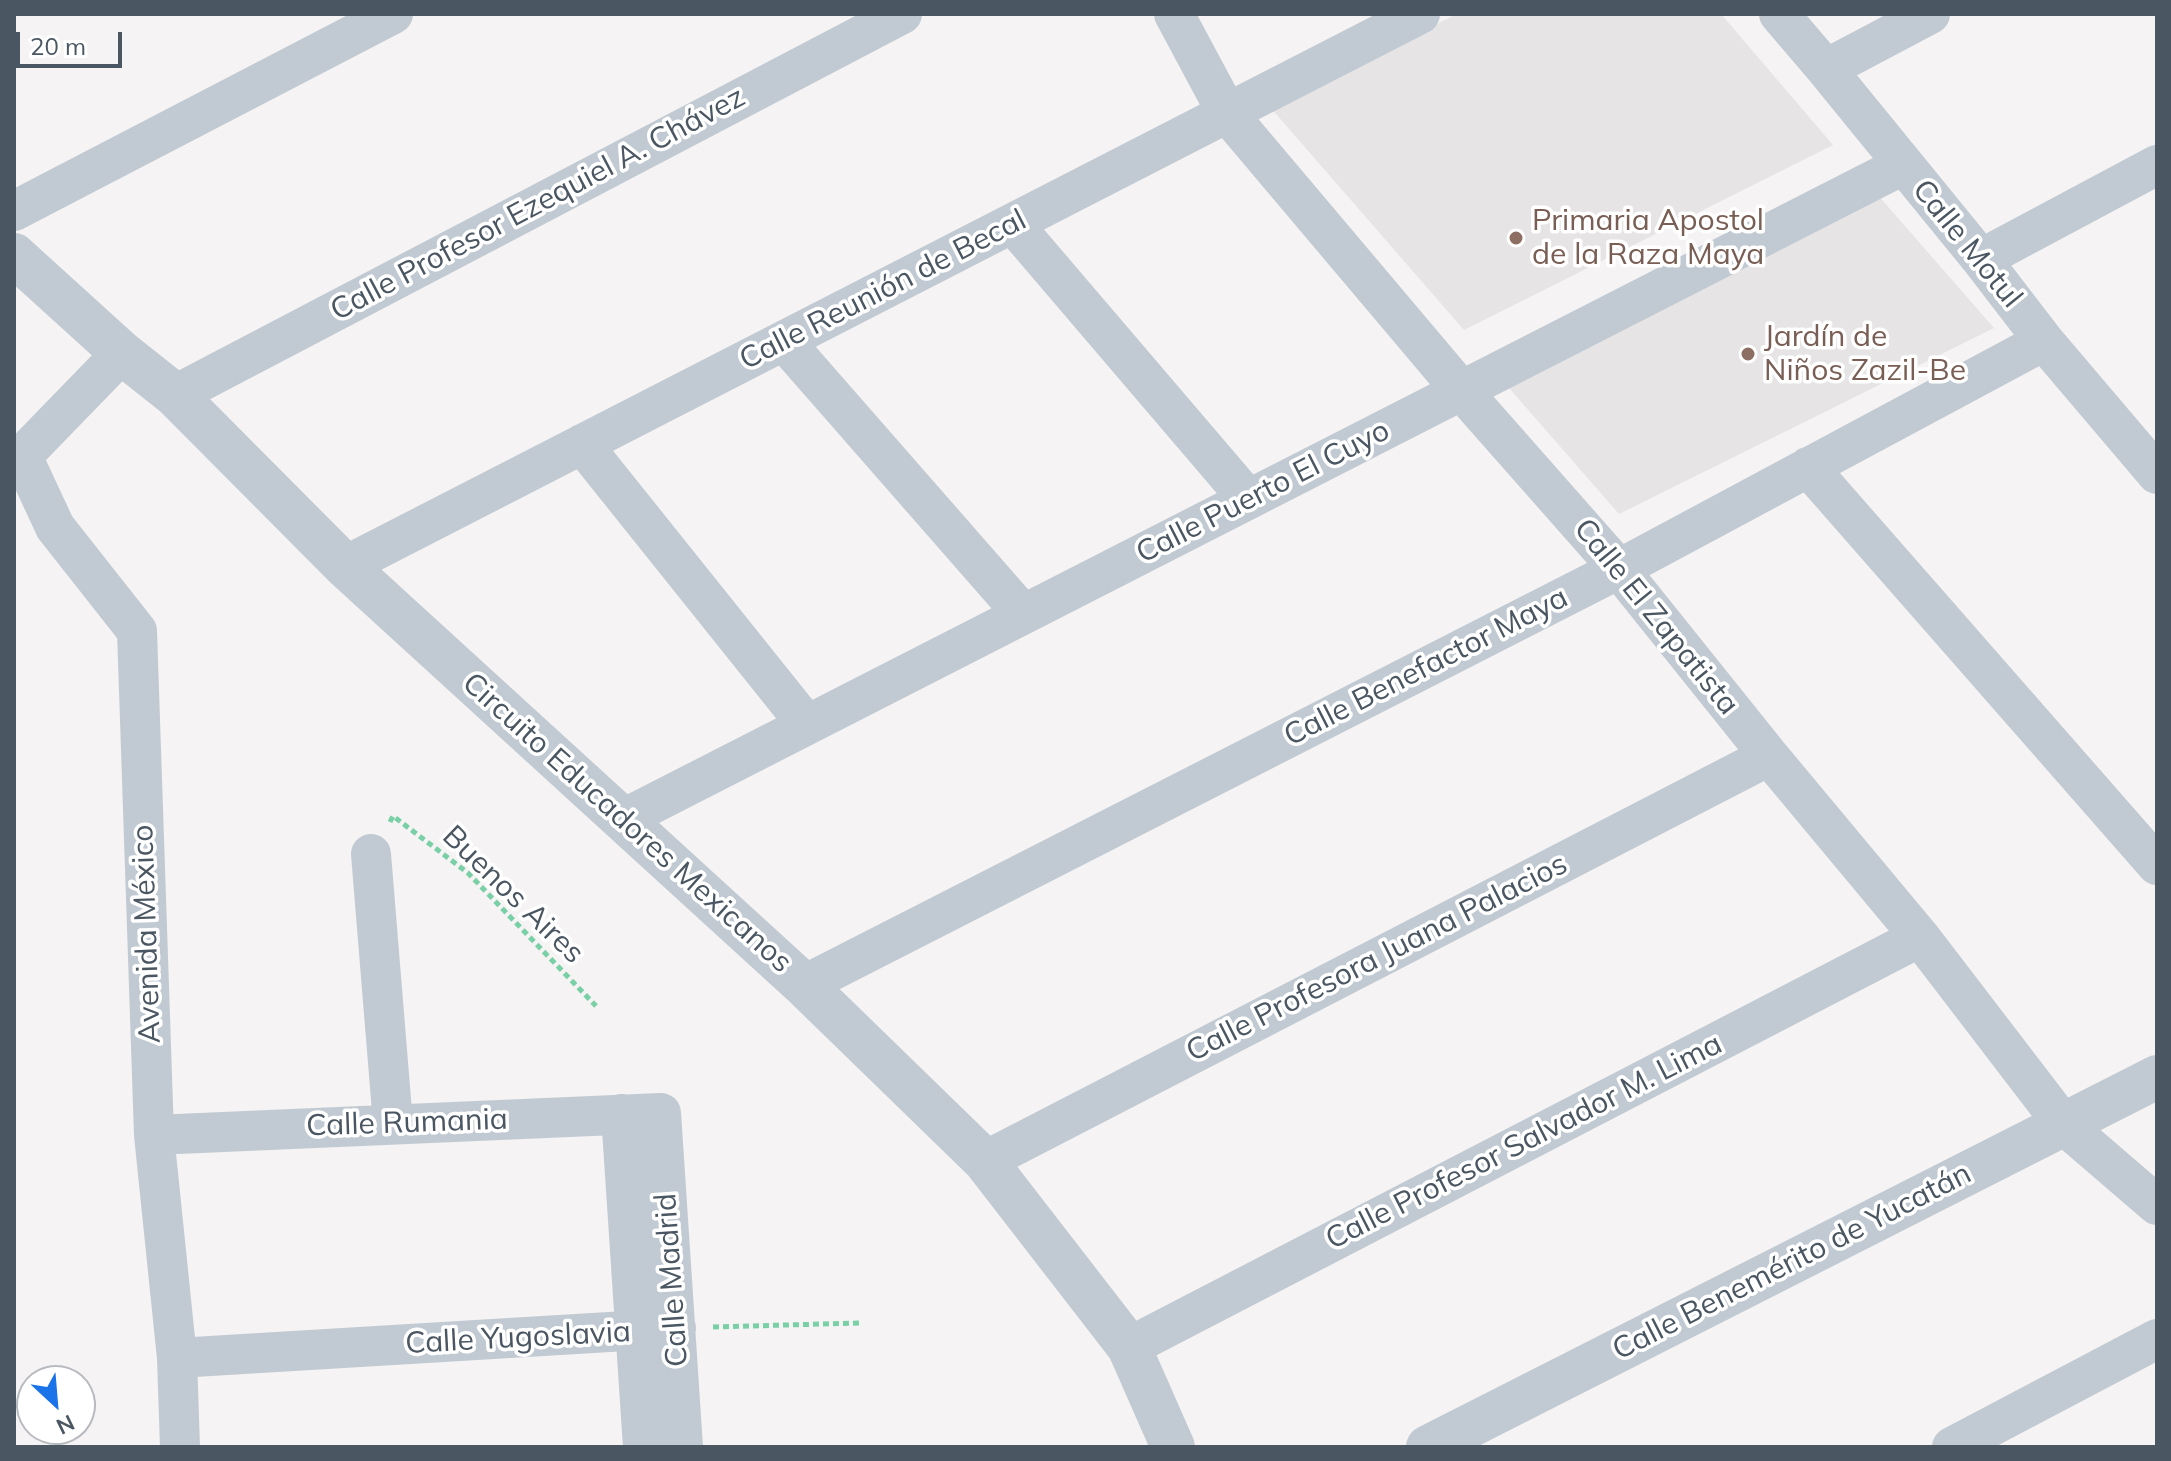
<!DOCTYPE html>
<html>
<head>
<meta charset="utf-8">
<style>
	body { margin:0 }
	#map { position:relative; width:2171px; height:1461px; overflow:hidden; background:#f5f3f3; font-family:Mulish,sans-serif }
	canvas { display:block }
	.frame { position:absolute; inset:0; border:16px solid #4a5661; pointer-events:none }
	.north { position:absolute; left:16px; top:1365px; width:80px; height:80px; box-sizing:border-box; background:#fff; border:2px solid #b7bbc0; border-radius:50%; rotate:154deg; font-size:22px; font-weight:700; line-height:32px; text-align:center; color:#4a5661 }
	.north::after { content:''; display:block; margin:auto; width:28px; height:36px; background:#1a73e8; clip-path:polygon(50% 0,100% 100%,50% 72%,0 100%) }
	.scale { position:absolute; left:16px; top:32px; width:106px; height:36px; box-sizing:border-box; border:4px solid #4a5661; border-top:0; padding-left:10px; font-size:24px; line-height:28px; white-space:nowrap; color:#4a5661; -webkit-text-stroke:6px #fff; paint-order:stroke }
</style>
</head>
<body>
<div id="map">
<canvas width="2171" height="1461"></canvas>
<div class="frame"></div>
<div class="north">N</div>
<div class="scale">20 m</div>
</div>
<script>
const c = document.querySelector('canvas').getContext('2d');
c.lineJoin = 'round';
function fill(path, color) { c.fillStyle = color; c.fill(path, 'evenodd'); }
const toPath = rows => new Path2D(rows.map(r => 'M' + r).join(''));
function stroke(path, color, width, dash) { c.strokeStyle = color; c.lineWidth = width; c.lineCap = dash ? 'butt' : 'round'; c.setLineDash(dash || []); c.stroke(path); }
function write(font, color, halo, rows, align = 'center') {
  c.font = font + ' Mulish,sans-serif'; c.lineWidth = 7; c.setLineDash([]); c.textBaseline = 'middle'; c.strokeStyle = halo; c.fillStyle = color; for (const [text, x, y, turn = 0] of rows) {
    c.save(); c.translate(x, y); c.rotate((+turn || 0) * Math.PI / 180); c.textAlign = isNaN(turn) ? turn : align; if (halo) c.strokeText(text, 0, 0); c.fillText(text, 0, 0); c.restore();
  }
}
fill(toPath([
	[1457,14,1721,14,1833,145,1464,330,1270,107],
	[1877,194,1994,328,1619,514,1503,381]
]), '#e6e4e5');
stroke(toPath([
	[390,822,393,816,468,873,596,1006],
	[713,1327,860,1323]
]), '#7ad0a6', 5, [6, 4]);
stroke(toPath([
	[1174,14,1227,113,1461,390,1619,569,1769,756,1920,937,2064,1125,2157,1205],
	[1779,14,1826,69,1981,259,2044,341,2157,474],
	[1826,69,1930,14],
	[14,211,393,14],
	[1013,224,1248,499],
	[1981,259,2157,165],
	[784,341,1023,614],
	[175,395,902,14],
	[582,444,807,725],
	[22,456,55,527,137,631,154,1135,177,1358,180,1447],
	[22,456,122,353],
	[1808,467,2157,865],
	[345,566,1420,14],
	[623,819,1903,165],
	[371,854,393,1124],
	[804,985,1619,569,2044,341],
	[621,1114,643,1447],
	[154,1135,661,1113,683,1447],
	[985,1161,1769,756],
	[1129,1347,1920,937],
	[177,1358,676,1328],
	[1952,1447,2157,1339]
]), '#c1cad2', 40);
stroke(toPath([
	[14,255,122,353,175,395,345,566,804,985,985,1161,1129,1347,1173,1447],
	[1428,1447,2157,1077]
]), '#c1cad2', 44);
for (const [x, y, r, color] of [
	[1516,238,8,"#8d6e63"],
	[1748,354,8,"#8d6e63"]
]) { const dot = new Path2D(); dot.arc(x, y, r, 0, 2 * Math.PI); c.fillStyle = color; c.fill(dot); stroke(dot, '#fff', 3); }
write('30px', '#4a5661', '#fff', [
	["Calle Profesor Ezequiel A. Chávez",538,204,-28],
	["Calle Motul",1967,244,51],
	["Calle Reunión de Becal",883,290,-27],
	["Calle Puerto El Cuyo",1263,492,-27],
	["Calle El Zapatista",1656,617,51],
	["Calle Benefactor Maya",1426,667,-27],
	["Circuito Educadores Mexicanos",627,823,42],
	["Buenos Aires",513,895,44],
	["Avenida México",147,934,-92],
	["Calle Profesora Juana Palacios",1377,958,-27],
	["Calle Rumania",407,1123,-2],
	["Calle Profesor Salvador M. Lima",1524,1142,-27],
	["Calle Benemérito de Yucatán",1792,1262,-27],
	["Calle Madrid",672,1280,-94],
	["Calle Yugoslavia",518,1338,-3]
]);
write('30px', '#785e54', '#fff', [
	["Primaria Apostol",1532,221],
	["de la Raza Maya",1532,255],
	["Jardín de",1764,337],
	["Niños Zazil-Be",1764,371]
], 'left');
</script>
</body>
</html>
